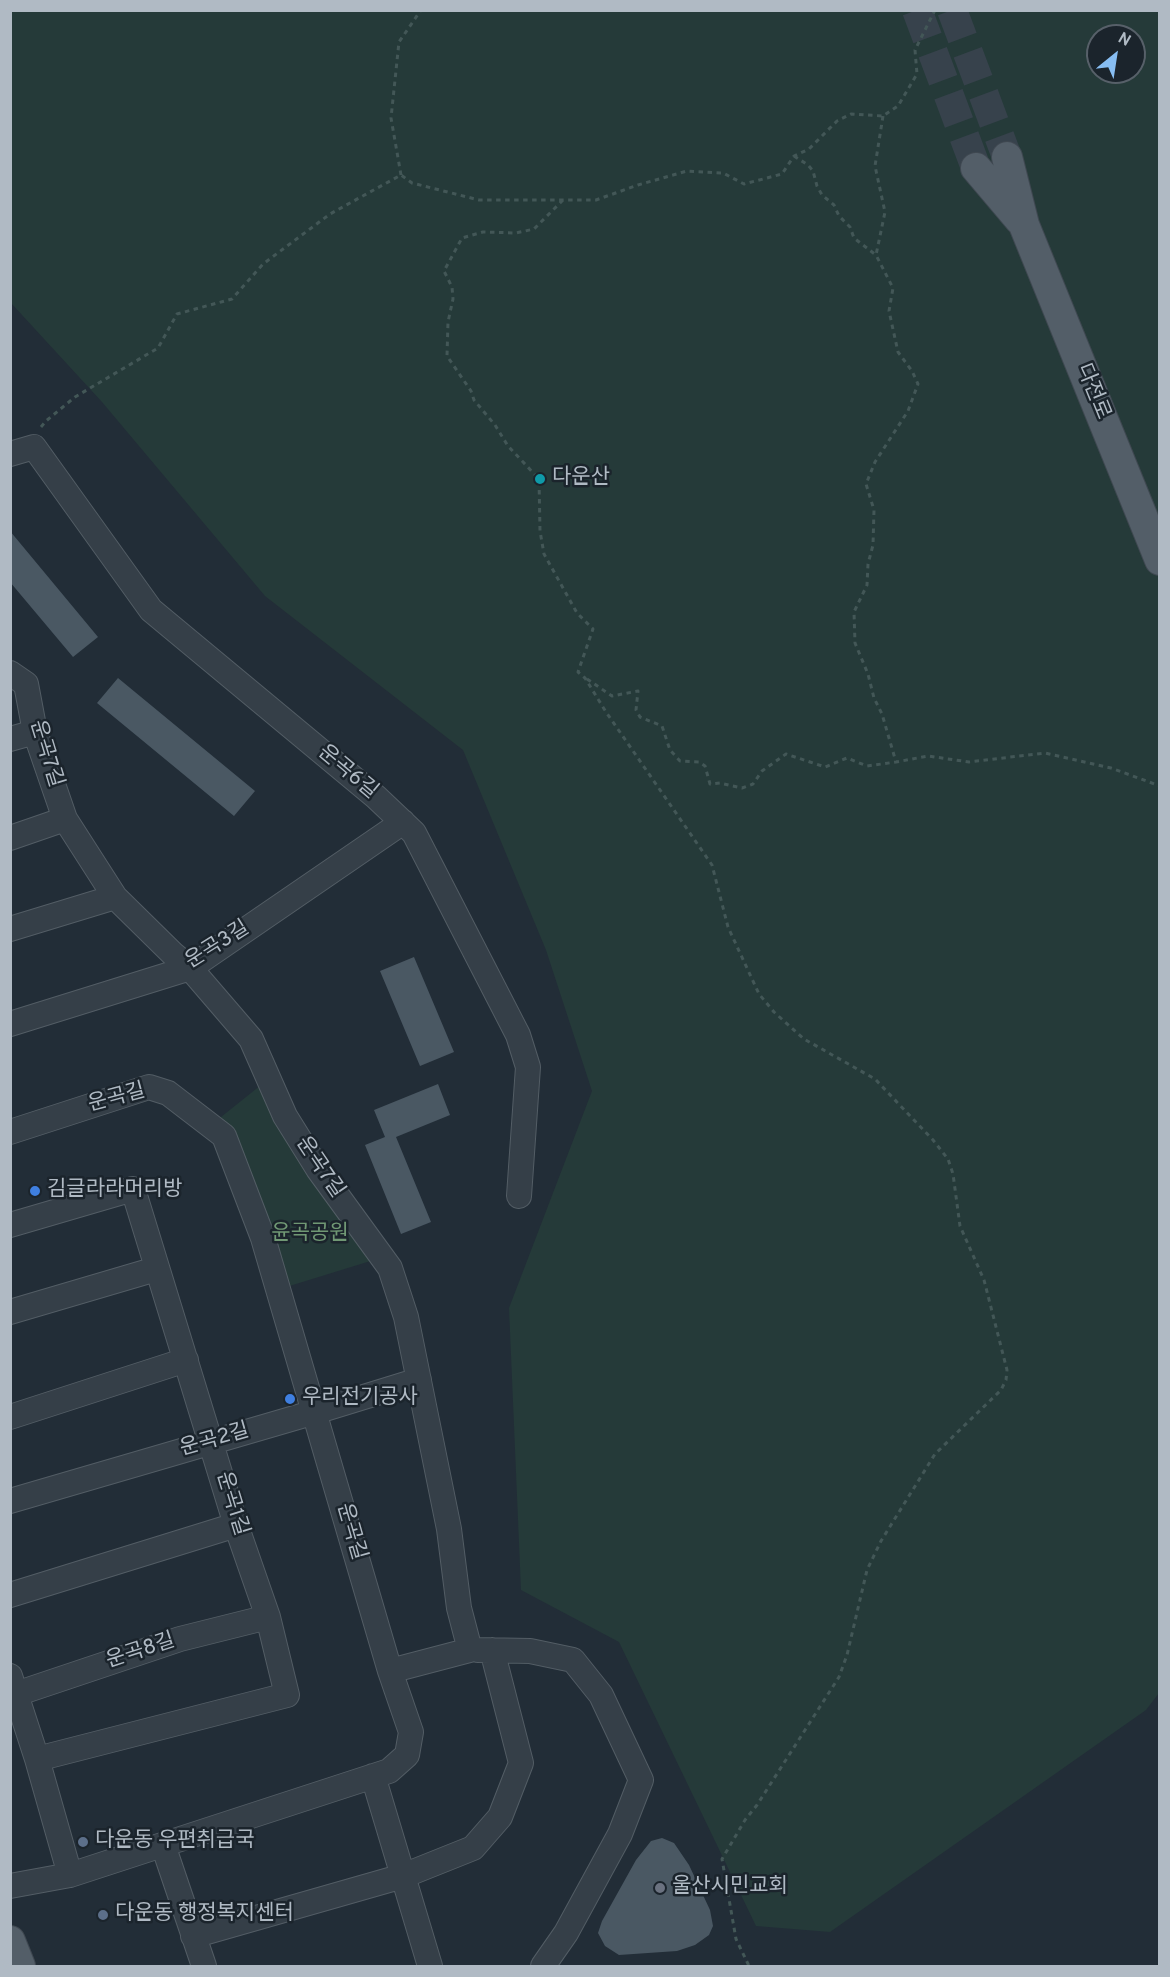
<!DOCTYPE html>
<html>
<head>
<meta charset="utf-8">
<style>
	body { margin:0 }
	#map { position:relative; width:1170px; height:1977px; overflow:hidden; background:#222d37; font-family:Overpass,sans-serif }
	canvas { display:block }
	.frame { position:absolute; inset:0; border:12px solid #b0bac4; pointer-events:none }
	.north { position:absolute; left:1086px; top:24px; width:60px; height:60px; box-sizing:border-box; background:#1b242c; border:2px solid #576069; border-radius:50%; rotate:30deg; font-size:16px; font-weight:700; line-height:24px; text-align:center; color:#b0bac4 }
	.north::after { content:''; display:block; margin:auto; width:21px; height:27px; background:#87bdf2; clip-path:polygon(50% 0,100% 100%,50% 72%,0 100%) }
</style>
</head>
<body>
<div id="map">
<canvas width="1170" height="1977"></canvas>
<div class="frame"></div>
<div class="north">N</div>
</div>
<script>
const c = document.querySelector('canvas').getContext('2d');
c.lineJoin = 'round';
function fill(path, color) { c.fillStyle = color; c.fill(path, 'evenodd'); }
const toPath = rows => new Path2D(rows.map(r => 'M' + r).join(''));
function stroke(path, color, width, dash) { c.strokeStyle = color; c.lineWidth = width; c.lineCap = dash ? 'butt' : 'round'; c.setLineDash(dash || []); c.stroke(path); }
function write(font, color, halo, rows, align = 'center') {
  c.font = font + ' Overpass,"Noto Sans KR",sans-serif'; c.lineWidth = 5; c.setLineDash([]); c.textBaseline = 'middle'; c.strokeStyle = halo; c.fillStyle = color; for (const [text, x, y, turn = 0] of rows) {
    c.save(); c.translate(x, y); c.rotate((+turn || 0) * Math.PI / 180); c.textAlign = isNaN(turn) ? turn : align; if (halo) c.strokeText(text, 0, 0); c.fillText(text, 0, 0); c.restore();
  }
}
fill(toPath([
	[11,11,1159,11,1159,1693,1146,1710,830,1932,756,1926,619,1642,521,1590,509,1308,592,1091,546,950,463,750,265,596,102,402,11,303],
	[1098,36,1134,36,1134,72,1098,72],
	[266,1081,377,1259,283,1288,216,1121]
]), '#253a39');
fill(toPath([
	[10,531,98,637,73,657,10,582],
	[118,678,255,791,234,816,97,703],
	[414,957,454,1052,420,1066,380,971],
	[438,1084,450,1115,396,1137,431,1222,401,1234,365,1145,385,1137,374,1110],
	[662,1838,674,1843,689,1865,710,1910,713,1926,709,1935,695,1945,677,1951,619,1955,605,1946,598,1933,602,1921,636,1860,651,1841]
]), '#4a5863');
stroke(toPath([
	[917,10,976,168],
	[952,10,1007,157]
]), '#37424c', 30, [30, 15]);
const minor = toPath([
	[10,454,34,447,151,610,376,797,414,833,518,1035,528,1067,519,1196],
	[10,673,26,684,35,732,65,819,115,897,173,954,190,968,251,1039,285,1116,318,1169,390,1268,406,1317,449,1529,459,1608,470,1650,390,1671],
	[10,739,35,732],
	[10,838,65,819],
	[10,929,115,897],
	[10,1024,190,968,403,822],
	[10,1132,149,1087,168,1093,224,1136,263,1238,390,1671,411,1732,407,1755,389,1771,70,1875,10,1886],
	[10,1225,133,1189,236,1525,268,1617,287,1695,37,1759],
	[10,1312,156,1269],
	[10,1417,186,1360],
	[10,1501,315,1412,419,1380],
	[10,1595,236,1525],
	[478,1650,530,1651,573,1660,601,1695,641,1780,620,1834,566,1933,543,1966],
	[10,1676,37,1759,70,1875],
	[16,1694,180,1639,268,1617],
	[373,1776,430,1966],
	[163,1845,204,1966],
	[193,1936,403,1876,473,1848,500,1817,521,1763,492,1650]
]);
const major = toPath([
	[1007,157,1024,225,1160,560],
	[976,168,1020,220],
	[10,1941,20,1966]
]);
stroke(minor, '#535d65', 26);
stroke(major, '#3f4851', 32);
stroke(toPath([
	[883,116,875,166,885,212,876,255,893,288,889,311,898,352,912,371,918,384,908,411,875,462,866,484,874,510,873,545,868,564,867,585,854,612,855,643,868,674,874,698,882,714,896,762,928,756,969,762,1045,753,1111,768,1160,786],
	[794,156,808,165,813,171,817,186,822,195,834,205,839,216,850,227,854,238,876,255],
	[401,175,391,118,399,42,421,10],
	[563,200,534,229,516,233,483,232,462,238,444,271,452,287,453,299,448,322,447,356,471,391,474,400,495,425,508,446,539,479,540,531,544,554,577,613,593,629,578,672,585,678,606,712,712,865,728,927,759,994,774,1012,804,1039,875,1079,933,1140,948,1159,953,1174,960,1226,984,1280,1007,1370,1006,1380,1001,1390,935,1454,881,1541,867,1570,847,1655,839,1677,757,1805,745,1820,722,1859,736,1939,749,1966],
	[41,427,46,421,75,397,158,348,177,314,232,299,263,264,330,214,401,175,412,183,479,200,596,200,638,185,687,171,723,173,744,184,782,174,794,156,809,149,837,121,851,114,883,116,898,106,917,74,915,50,935,10],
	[587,679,612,696,638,691,636,710,640,717,662,726,670,750,680,761,699,762,705,766,710,784,720,783,742,788,753,784,762,771,786,754,825,767,847,758,867,766,896,762]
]), '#435757', 3, [4.5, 4.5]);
stroke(minor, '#353f48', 24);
stroke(major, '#535e68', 30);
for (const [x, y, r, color] of [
	[540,479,6,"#0f9aa8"],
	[35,1191,6,"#3f7fe0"],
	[290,1399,6,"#3f7fe0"],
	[83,1842,6,"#5c6f8a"],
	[660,1888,6,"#6b7280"],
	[103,1915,6,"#5c6f8a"]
]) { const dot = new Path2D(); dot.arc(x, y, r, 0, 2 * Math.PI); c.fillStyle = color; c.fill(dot); stroke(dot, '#1b242c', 2); }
write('21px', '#b0bac4', '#1b242c', [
	["다전로",1092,392,68],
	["운곡7길",45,754,73],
	["운곡6길",347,773,40],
	["운곡3길",218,946,-32],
	["운곡길",117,1099,-15],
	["운곡7길",319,1168,56],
	["운곡2길",215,1441,-16],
	["운곡1길",231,1504,73],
	["운곡길",350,1532,74],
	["운곡8길",141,1652,-18]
]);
write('21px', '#b0bac4', '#1b242c', [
	["다운산",552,479],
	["김글라라머리방",47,1191],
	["우리전기공사",302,1399],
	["다운동 우편취급국",95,1842],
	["울산시민교회",672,1888],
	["다운동 행정복지센터",115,1915]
], 'left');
write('21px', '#709874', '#1b242c', [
	["윤곡공원",310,1235]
]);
</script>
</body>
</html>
